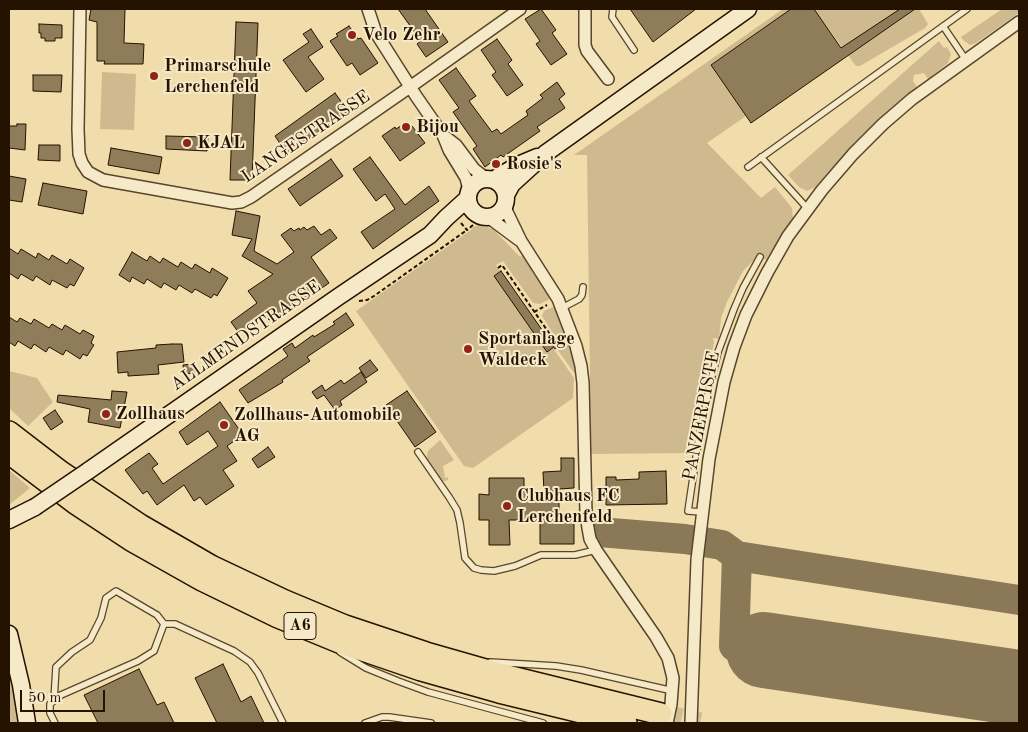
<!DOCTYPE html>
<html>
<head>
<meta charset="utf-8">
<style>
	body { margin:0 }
	#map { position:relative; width:1028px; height:732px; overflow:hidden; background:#f1ddab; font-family:"Old Standard TT",serif }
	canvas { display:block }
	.frame { position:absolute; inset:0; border:10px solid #251200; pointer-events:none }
	.scale { position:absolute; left:20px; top:690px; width:85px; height:22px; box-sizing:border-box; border:2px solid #251200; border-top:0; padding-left:6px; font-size:15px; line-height:18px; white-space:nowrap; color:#251200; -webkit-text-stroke:4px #f6e9c8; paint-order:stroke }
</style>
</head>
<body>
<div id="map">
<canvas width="1028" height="732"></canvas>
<div class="frame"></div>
<div class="scale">50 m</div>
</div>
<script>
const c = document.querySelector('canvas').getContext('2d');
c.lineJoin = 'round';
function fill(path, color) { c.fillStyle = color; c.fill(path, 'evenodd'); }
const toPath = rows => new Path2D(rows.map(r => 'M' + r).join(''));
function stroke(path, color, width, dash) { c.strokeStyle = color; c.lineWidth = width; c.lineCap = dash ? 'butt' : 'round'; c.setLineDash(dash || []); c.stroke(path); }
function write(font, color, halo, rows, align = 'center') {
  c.font = font + ' "Old Standard TT",serif'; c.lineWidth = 4; c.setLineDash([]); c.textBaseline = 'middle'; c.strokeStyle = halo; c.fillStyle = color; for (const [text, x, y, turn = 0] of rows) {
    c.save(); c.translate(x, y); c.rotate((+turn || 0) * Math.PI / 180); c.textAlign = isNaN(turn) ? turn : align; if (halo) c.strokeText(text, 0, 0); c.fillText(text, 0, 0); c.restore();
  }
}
fill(toPath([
	[783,9,791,9,711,65,746,116,707,143,761,198,775,187,792,208,793,218,766,260,758,256,743,271,727,302,721,318,719,339,713,338,714,343,700,401,690,453,591,454,587,155,574,155],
	[814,9,919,9,928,24,925,28,860,66,856,66],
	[1002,9,1019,9,1019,13,976,43,970,45,964,41,961,37],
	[939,41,944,48,947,47,951,54,948,63,928,79,924,73,914,75,913,81,917,87,861,136,815,187,807,191,799,187,788,175],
	[102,72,136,74,134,130,100,129],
	[479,225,493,229,520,257,523,255,548,293,550,298,548,300,540,304,533,303,503,261,496,265,554,347,553,348,574,378,573,398,473,468,464,466,356,311,471,230,473,227],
	[553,307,555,308,559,314,564,328,574,360,577,374,574,373,557,349,561,346,542,316,544,311],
	[9,371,37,378,53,402,28,426,9,408],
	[440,440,454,460,443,466,445,478,448,477,448,480,441,482,426,459,428,451],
	[9,470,30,488,9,505],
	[9,661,21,723,9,723]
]), '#ceba8e');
stroke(toPath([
	[599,532,685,539,722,545,737,556,1019,600],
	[737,556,734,646,764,650]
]), '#8b7856', 30);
stroke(toPath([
	[764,650,1019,688]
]), '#8b7856', 76);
const building = toPath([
	[91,9,125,9,124,43,144,44,143,64,104,64,105,61,97,61,97,22,89,20,91,9],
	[398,9,425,9,448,42,426,57,417,44,421,41,398,9],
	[541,9,556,30,552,33,567,54,551,65,536,44,540,41,525,19,541,9],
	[630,9,696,9,653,42,630,9],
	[791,9,814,9,841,48,900,9,915,9,751,123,711,65,791,9],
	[236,22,258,23,252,180,230,180,236,22],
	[39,24,62,25,62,38,55,38,55,41,45,41,45,38,41,38,41,33,39,33,39,24],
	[349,26,358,39,361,38,378,63,360,75,352,63,347,66,330,41,338,36,336,34,349,26],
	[311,29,323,47,308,57,324,79,306,92,283,60,309,42,303,34,311,29],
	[497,39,512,60,508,64,523,85,507,96,492,75,496,72,481,50,497,39],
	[456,68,476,96,469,101,492,132,497,129,501,134,528,115,526,111,543,98,540,95,557,82,565,94,559,99,565,108,537,127,540,131,503,157,501,155,485,167,473,149,477,146,453,112,459,108,439,80,456,68],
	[33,75,62,75,61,92,33,91,33,75],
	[335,93,348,111,287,154,275,136,335,93],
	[407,122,410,127,412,126,425,143,400,161,382,136,395,127,396,129,407,122],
	[17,124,26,124,25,150,9,148,9,126,17,126,17,124],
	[166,136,208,137,207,151,166,149,166,136],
	[39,145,60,145,60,161,38,160,39,145],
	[111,148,162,157,159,174,108,165,111,148],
	[370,157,405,205,429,186,439,201,373,249,361,232,395,209,385,194,376,201,353,169,370,157],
	[331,159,343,176,300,206,288,189,331,159],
	[9,176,26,179,22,202,9,200,9,176],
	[43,183,87,191,83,214,38,205,43,183],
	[236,211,260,216,254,251,277,264,294,252,281,235,291,228,294,231,299,228,300,230,304,227,307,230,314,226,321,235,330,229,337,238,311,257,329,283,303,301,301,298,285,309,288,313,273,323,271,319,269,320,265,315,239,333,231,322,257,303,248,291,273,274,242,256,252,239,232,235,236,211],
	[9,248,18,254,21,249,36,258,38,253,49,260,52,255,67,264,70,259,84,268,74,286,70,284,67,288,52,280,50,285,36,276,33,281,21,274,18,279,9,273,9,248],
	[132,252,147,261,150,256,160,263,163,258,178,267,181,262,192,269,195,264,210,273,212,268,228,278,217,296,214,294,211,298,195,289,192,293,179,285,176,290,164,283,161,288,147,279,144,284,132,277,130,282,119,275,132,252],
	[501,271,554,347,547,352,494,276,501,271],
	[346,313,354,325,307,357,310,361,282,380,283,382,248,403,239,390,288,356,283,349,292,343,295,348,313,335,314,337,335,324,333,322,346,313],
	[9,317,17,322,20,318,31,324,34,319,49,328,52,324,62,330,65,325,80,334,83,330,94,336,91,343,94,345,87,356,83,354,80,359,66,350,63,355,49,347,46,352,34,344,31,349,18,341,15,346,9,342,9,317],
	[172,344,182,344,184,362,158,365,159,374,128,376,128,372,118,373,117,352,156,348,156,345,172,344],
	[370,360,378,370,366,378,359,368,370,360],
	[194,364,195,373,184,374,183,365,194,364],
	[361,372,367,382,340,401,342,405,335,410,324,395,317,399,312,392,322,385,325,391,341,380,344,384,361,372],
	[112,391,127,392,120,428,88,422,90,409,57,402,58,395,111,400,112,391],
	[407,391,436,432,415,447,386,405,407,391],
	[220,402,243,435,227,446,237,461,223,470,234,486,206,505,200,497,194,501,184,485,157,505,147,491,143,494,125,470,149,453,158,464,152,468,163,484,218,446,208,431,187,445,179,432,220,402],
	[55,410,63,422,51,430,43,418,55,410],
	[268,447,275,457,258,468,252,459,268,447],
	[561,458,574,458,574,488,559,489,559,514,574,513,574,544,540,544,540,520,509,520,510,545,489,545,489,520,479,520,479,494,489,495,489,478,524,478,524,492,544,492,543,472,561,471,561,458],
	[666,471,667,504,606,505,606,477,616,477,616,480,639,479,639,472,666,471],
	[223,664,241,702,251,696,264,723,217,723,195,678,223,664],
	[139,669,157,705,164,702,174,723,98,723,84,695,139,669]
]);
fill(building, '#8f7c59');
stroke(building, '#251200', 1);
stroke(toPath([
	[661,714,700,723]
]), '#d2bf91', 21, [21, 11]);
const lane = toPath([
	[613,9,612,17,634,50],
	[943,26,966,60],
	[761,157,808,209],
	[748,167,967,9],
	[562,308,579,299,582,295,583,287],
	[418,452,449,497,457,510,460,523,465,558,474,568,481,570,494,571,515,566,541,555,575,555,596,550],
	[702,512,688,511,699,437,711,380,718,352,734,309,743,288,760,257],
	[340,652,366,668,398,681,428,692,543,723],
	[490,662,556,666,581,670,673,691],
	[54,700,56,667,72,652,90,640,101,618,106,598,116,591,157,615,164,624],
	[55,723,50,713,50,704,61,695,138,661,154,651,164,624,175,624,234,651,250,662,258,673,283,723],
	[365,723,382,717,389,717,431,723]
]);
const street = toPath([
	[80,9,78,129,79,154,82,163,88,172,103,180,232,203,241,202,251,197,410,87,520,9],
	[368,9,376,33,416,96,443,135,456,145,474,169,487,179],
	[585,9,585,45,587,51,608,79],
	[443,135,449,150,466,178,469,190],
	[505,204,507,212,521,241,558,299,576,346,581,366,583,383,586,514,588,528,590,539,596,550,656,637,668,658,673,678,671,704,667,723],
	[488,217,519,240],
	[691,723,697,560,709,459,724,382,734,347,746,315,767,273,788,236,822,190,853,154,883,124,912,99,1019,22]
]);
const secondary = toPath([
	'468 198a19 19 0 1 1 38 0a19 19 0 1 1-38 0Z',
	[493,180,518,165,537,157],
	[506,195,512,184,546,153,748,9],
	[88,471,338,297,430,235,446,218,468,198],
	[9,520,35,507],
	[9,634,21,685,27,723]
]);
const highway = toPath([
	[9,432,61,472,140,525,211,566,285,601,345,626,426,653,503,675,661,714],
	[9,453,75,503,131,540,202,580,278,617,339,642,421,670,499,692,626,723]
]);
stroke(lane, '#58452b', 8);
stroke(street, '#58452b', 14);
stroke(secondary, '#251200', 19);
stroke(highway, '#251200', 24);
stroke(toPath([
	[461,223,467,230,478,221],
	[498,268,502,265,558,346,554,349],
	[359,301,367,300,374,296,467,230],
	[534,312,547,305]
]), '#251200', 2, [4, 2.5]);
stroke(lane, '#f6e9c8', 5.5);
stroke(street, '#f6e9c8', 11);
stroke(secondary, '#f6e9c8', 16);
stroke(highway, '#f1ddab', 21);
const secondaryBridge = toPath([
	[35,507,88,471]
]);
stroke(secondaryBridge, '#251200', 19, []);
stroke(secondaryBridge, '#f6e9c8', 16);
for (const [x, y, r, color] of [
	[352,35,5,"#8f2418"],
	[154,76,5,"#8f2418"],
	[406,127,5,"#8f2418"],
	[187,143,5,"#8f2418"],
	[496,164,5,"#8f2418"],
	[468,349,5,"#8f2418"],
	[106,414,5,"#8f2418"],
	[224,425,5,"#8f2418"],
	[507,506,5,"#8f2418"]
]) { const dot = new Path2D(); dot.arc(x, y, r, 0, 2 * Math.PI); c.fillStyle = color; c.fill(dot); stroke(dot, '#f6e9c8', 2); }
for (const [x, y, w] of [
	[300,626,32]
]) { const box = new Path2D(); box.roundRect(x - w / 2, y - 13.5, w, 27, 4); c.fillStyle = '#f6e9c8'; c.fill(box); stroke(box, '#251200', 1); }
write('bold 16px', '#251200', null, [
	["A6",300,626]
]);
write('bold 18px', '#251200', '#f6e9c8', [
	["Velo Zehr",362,35],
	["Primarschule",164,66],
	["Lerchenfeld",164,87],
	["Bijou",416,127],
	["KJAL",197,143],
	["Rosie's",506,164],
	["Sportanlage",478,339],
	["Waldeck",478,360],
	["Zollhaus",116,414],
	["Zollhaus-Automobile",234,415],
	["AG",234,436],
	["Clubhaus FC",517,496],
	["Lerchenfeld",517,517]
], 'left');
write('18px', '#251200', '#f6e9c8', [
	["LANGESTRASSE",306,137,-34],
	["ALLMENDSTRASSE",246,336,-35],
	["PANZERPISTE",702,416,-79]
]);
</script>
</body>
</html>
